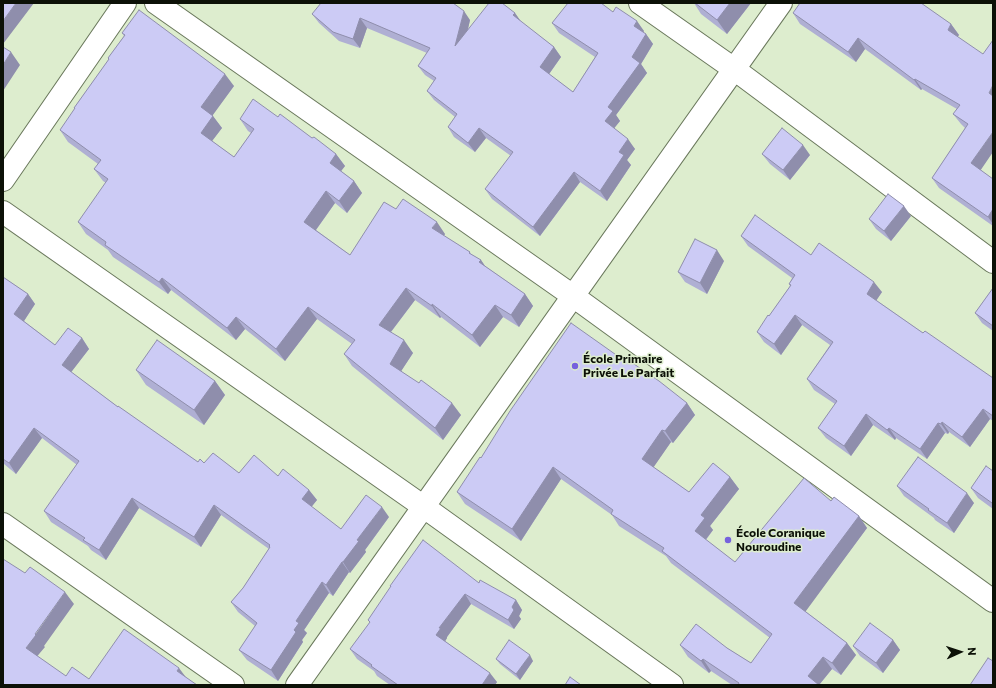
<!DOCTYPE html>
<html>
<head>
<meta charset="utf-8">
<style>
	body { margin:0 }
	#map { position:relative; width:996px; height:688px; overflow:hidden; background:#ddedce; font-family:Commissioner,sans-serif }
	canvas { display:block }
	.frame { position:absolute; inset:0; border:4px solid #0c1107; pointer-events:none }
	.north { position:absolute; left:940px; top:632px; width:40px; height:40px; -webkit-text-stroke:3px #ddedce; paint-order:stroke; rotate:87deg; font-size:11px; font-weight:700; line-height:16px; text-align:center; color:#0c1107 }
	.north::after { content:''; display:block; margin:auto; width:14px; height:18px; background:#0c1107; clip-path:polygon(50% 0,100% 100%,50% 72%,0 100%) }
</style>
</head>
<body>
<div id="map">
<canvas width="996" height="688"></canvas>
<div class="frame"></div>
<div class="north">N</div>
</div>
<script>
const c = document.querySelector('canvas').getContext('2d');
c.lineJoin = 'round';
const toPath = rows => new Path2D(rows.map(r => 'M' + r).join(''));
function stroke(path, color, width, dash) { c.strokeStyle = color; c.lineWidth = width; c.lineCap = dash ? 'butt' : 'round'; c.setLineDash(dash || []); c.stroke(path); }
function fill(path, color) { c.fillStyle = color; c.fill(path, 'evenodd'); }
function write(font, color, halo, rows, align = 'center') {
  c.font = font + ' Commissioner,sans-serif'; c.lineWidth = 3; c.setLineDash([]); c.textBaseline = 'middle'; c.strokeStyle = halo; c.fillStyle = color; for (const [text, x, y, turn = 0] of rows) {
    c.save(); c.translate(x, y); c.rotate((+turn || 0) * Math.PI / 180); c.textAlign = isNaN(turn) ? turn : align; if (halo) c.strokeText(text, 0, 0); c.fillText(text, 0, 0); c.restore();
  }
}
const minor = toPath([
	[156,3,573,296,993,601],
	[640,3,734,69,993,262],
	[3,180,125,3],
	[3,212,424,507,672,685],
	[3,524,233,685],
	[297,685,781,3]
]);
stroke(minor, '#6a785c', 24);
stroke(minor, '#fff', 22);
fill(toPath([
	[694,3,751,3,727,34,701,14],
	[613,12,644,31,643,32,646,34,653,44,641,64,647,73,616,115,620,121,614,128,635,149,627,160,631,165,607,201,580,182,540,236,492,199,485,189,511,156,486,138,475,152,454,137,448,127,455,117,434,100,427,91,434,81,425,75,418,66,427,53,367,28,360,48,339,41,319,23,312,14,470,20,468,29,515,13,521,22,554,47,561,57,549,74,573,92,595,57,559,33,552,23],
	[793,13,951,24,959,35,957,37,980,170,993,179,993,226,939,188,932,178,965,128,961,124,953,114,957,109,922,89,921,90,865,49,856,62,800,24],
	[122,33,234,86,212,115,222,128,212,141,234,157,251,133,248,131,240,119,278,117,336,154,345,166,341,171,354,181,362,193,347,213,335,203,316,230,350,255,396,209,445,234,444,236,470,252,471,254,481,260,485,266,525,294,533,306,519,327,503,317,480,347,441,317,440,318,415,300,391,332,413,353,401,371,461,415,443,440,352,366,344,354,352,344,317,319,285,361,245,329,236,340,171,290,168,294,113,257,108,250,86,234,78,222,106,183,103,181,94,169,98,164,68,142,60,130,75,109,74,108,109,59,108,58,124,36],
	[762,154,810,155,790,180,770,164],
	[911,216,891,241,876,229,869,219],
	[773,228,811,255,882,292,876,300,923,333,993,378,993,421,990,419,970,447,949,432,948,434,945,433,927,459,896,438,895,440,873,425,851,456,826,438,818,428,835,404,814,390,807,379,830,345,802,325,781,355,764,342,757,332,769,316,790,286,789,284,792,278,748,246,741,236],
	[724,261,707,294,685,282,678,272],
	[3,277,28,294,35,304,24,321,55,345,82,338,89,349,71,372,118,407,198,462,239,473,278,476,309,490,317,500,311,507,341,529,389,517,365,550,366,552,350,573,349,572,333,596,329,593,304,630,307,633,302,640,303,642,278,681,247,660,239,650,255,626,238,612,231,602,243,588,269,549,221,515,201,547,139,508,106,560,91,550,88,546,51,522,44,511,77,465,42,438,16,474,4,464,3,465],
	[993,288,993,331,982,323,975,313],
	[629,364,687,403,695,415,673,443,671,442,653,467,689,492,730,477,739,489,710,526,713,530,706,540,735,562,831,501,859,516,867,528,805,611,847,643,856,655,841,675,832,669,819,685,732,685,711,671,709,673,688,657,680,645,727,648,751,663,770,638,671,563,666,556,619,526,612,515,561,479,521,541,465,504,457,492,481,458],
	[136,370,215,381,225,395,204,425,146,385],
	[993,471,993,509,978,498,971,488],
	[897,486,974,503,954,533,935,520,934,518,904,496],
	[479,583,516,600,522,610,519,616,521,619,514,629,471,604,447,637,447,638,445,641,497,682,495,685,390,685,377,676,374,671,357,659,350,649,370,623,368,620,391,587,390,586],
	[893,640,900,650,883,673,860,656,853,646],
	[496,659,533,661,520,680,500,664]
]), '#afafd3');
fill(toPath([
	[16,3,34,3,3,44,3,21],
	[730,3,751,3,727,34,717,20],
	[464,11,470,20,462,55,455,46],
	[515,13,522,23,513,15],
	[360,18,367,28,360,48,353,39],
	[637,21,644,31,641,36,634,26],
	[951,24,959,35,955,40,948,30],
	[646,34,653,44,641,64,647,73,616,115,620,121,612,131,605,121,608,107,632,57],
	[858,38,865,49,856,62,848,52],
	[554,47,561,57,547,77,540,67],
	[11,52,20,65,3,91,3,65],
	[225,74,234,86,210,119,201,107],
	[915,79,922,89,921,90,914,80],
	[993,85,993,99,989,93],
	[213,116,222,128,209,145,201,133],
	[479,128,486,138,475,152,468,143],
	[993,132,993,152,978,174,971,163],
	[628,139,635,149,627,160,631,165,607,201,600,191,619,152],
	[803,145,810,155,790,180,783,170],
	[336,154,345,166,338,175,330,163],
	[574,172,580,182,540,236,533,227],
	[354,181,362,193,347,213,339,201],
	[326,191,335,203,313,234,304,222],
	[904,206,911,216,891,241,884,231],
	[993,209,993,224,988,217],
	[437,222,445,234,441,240,432,228],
	[717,250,724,261,707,294,700,283],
	[481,260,489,272,479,262],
	[162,278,171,290,168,294,159,282],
	[874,282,882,292,874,304,867,294],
	[406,288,415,300,387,337,379,325],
	[28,294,35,304,22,324,14,314],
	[525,294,533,306,519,327,511,315],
	[432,304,441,317,440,318,432,306],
	[495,305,503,317,480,347,472,335],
	[308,307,317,319,285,361,276,349],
	[795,315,802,325,781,355,774,344],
	[236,317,245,329,236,340,227,328],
	[82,338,89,349,69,375,62,365],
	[404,340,413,353,398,376,390,364],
	[215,381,225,395,204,425,194,410],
	[452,403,461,415,443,440,435,428],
	[687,403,695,415,673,443,665,431],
	[983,409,990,419,970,447,962,437],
	[866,414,873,425,851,456,844,446],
	[942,422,949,432,948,434,941,424],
	[938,423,945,433,927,459,920,449],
	[34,428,42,438,16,474,9,463],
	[889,428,896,438,895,440,887,430],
	[662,430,671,442,651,471,642,459],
	[553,467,561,479,521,541,512,529],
	[730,477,739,489,710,526,713,530,703,543,695,531,701,515],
	[309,490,317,500,309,510,302,499],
	[967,493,974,503,954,533,947,523],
	[132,498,139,508,106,560,99,550],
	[214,505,221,515,201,547,194,537],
	[382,507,389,517,365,550,366,552,350,573,343,562,357,540],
	[859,516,867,528,803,615,794,603],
	[342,562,349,572,333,596,326,585],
	[322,582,329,593,304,630,307,633,302,640,303,642,278,681,271,670,294,630,296,621],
	[65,592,74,604,44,646,45,647,34,660,26,648],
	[465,594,471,604,447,637,447,638,443,645,436,635,439,628],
	[516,600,522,610,519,616,521,619,514,629,508,620,512,607],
	[893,640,900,650,883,673,876,663],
	[847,643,856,655,841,675,832,663],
	[530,655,533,661,520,680,516,674],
	[823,657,832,669,819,685,814,685,808,676],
	[703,659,711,671,709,673,701,661],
	[179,668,188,680,177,671],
	[490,673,497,682,495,685,482,685]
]), '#8f8eac');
const building = toPath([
	[3,3,16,3,3,21,3,3],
	[321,3,453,3,464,11,455,46,489,3,502,3,515,13,513,15,554,47,540,67,573,92,598,53,552,23,568,3,601,3,613,12,616,7,637,21,634,26,646,34,632,57,640,63,608,107,613,111,605,121,628,139,619,152,624,155,600,191,574,172,533,227,485,189,513,152,479,128,468,143,448,127,457,114,427,91,436,78,418,66,430,48,360,18,353,39,333,32,312,14,321,3],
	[695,3,730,3,717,20,695,3],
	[800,3,921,3,951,24,948,30,983,54,993,40,993,85,989,93,993,96,993,132,971,163,993,179,993,209,988,217,932,178,968,124,953,114,960,105,915,79,914,80,858,38,848,52,793,13,800,3],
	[139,10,225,74,201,107,213,116,201,133,234,157,254,129,240,119,253,99,278,117,280,114,312,138,314,137,336,154,330,163,354,181,339,201,326,191,304,222,350,255,384,202,396,209,403,199,437,222,432,228,470,252,469,253,481,260,479,262,525,294,511,315,495,305,472,335,432,304,432,306,406,288,379,325,404,340,390,364,419,383,421,380,452,403,435,428,344,354,355,340,308,307,276,349,236,317,227,328,162,278,159,282,105,245,106,242,78,222,108,179,94,169,101,160,60,130,75,108,74,108,109,59,108,58,125,35,122,33,139,10],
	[3,47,11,52,3,65,3,47],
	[782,128,803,145,783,170,762,154,782,128],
	[888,194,904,206,884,231,869,219,888,194],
	[755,215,773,228,811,255,819,243,874,282,867,294,923,333,925,331,993,378,993,416,983,409,962,437,942,422,941,424,938,423,920,449,889,428,887,430,866,414,844,446,818,428,837,401,807,379,833,342,795,315,774,344,757,332,768,315,769,316,791,285,789,284,795,275,741,236,755,215],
	[695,239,717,250,700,283,678,272,695,239],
	[3,277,28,294,14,314,55,345,68,328,82,338,62,365,118,407,118,406,198,462,200,459,204,463,213,453,239,473,254,455,278,476,283,469,309,490,302,499,341,529,366,495,382,507,357,540,359,541,343,562,342,562,326,585,322,582,296,621,299,623,294,630,296,632,271,670,239,650,257,623,231,602,243,588,270,547,269,546,270,545,214,505,194,537,132,498,99,550,83,540,85,538,44,511,79,461,34,428,9,463,3,459,3,277],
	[993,288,993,326,975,313,993,288],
	[571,323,629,364,631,362,659,381,687,403,665,431,662,430,642,459,689,492,713,463,730,477,701,515,705,518,695,531,735,562,804,478,831,501,834,497,859,516,794,603,847,643,832,663,823,657,808,676,819,685,738,685,739,683,703,659,701,661,680,645,696,624,727,648,751,663,772,634,662,551,664,548,611,514,613,510,553,467,512,529,457,492,480,457,481,458,510,411,571,323],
	[157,340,215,381,194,410,136,370,157,340],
	[918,457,967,493,947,523,928,510,929,509,897,486,918,457],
	[986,466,993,471,993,502,992,503,971,488,986,466],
	[423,540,479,583,480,580,516,600,512,607,514,610,508,620,465,594,439,628,441,628,436,635,490,673,482,685,398,685,371,666,372,665,350,649,370,622,368,620,391,586,390,586,423,540],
	[3,559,25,573,30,567,65,592,35,634,36,635,26,648,66,676,72,667,89,679,124,629,179,668,177,671,197,685,3,685,3,559],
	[870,623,893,640,876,663,853,646,870,623],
	[509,640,530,655,516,674,496,659,509,640],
	[988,658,993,661,993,685,970,685,988,658],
	[570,677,581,685,565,685,570,677]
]);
fill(building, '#cccbf5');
stroke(building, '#8f8eac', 1);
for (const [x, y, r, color] of [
	[575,366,4,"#7662dd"],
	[728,540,4,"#7662dd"]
]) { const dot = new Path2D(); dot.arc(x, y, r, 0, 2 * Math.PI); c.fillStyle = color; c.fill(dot); stroke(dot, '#ddedce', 1.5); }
write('bold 12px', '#0c1107', '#ddedce', [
	["École Primaire",583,359],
	["Privée Le Parfait",583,373],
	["École Coranique",736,533],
	["Nouroudine",736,547]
], 'left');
</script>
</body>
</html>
